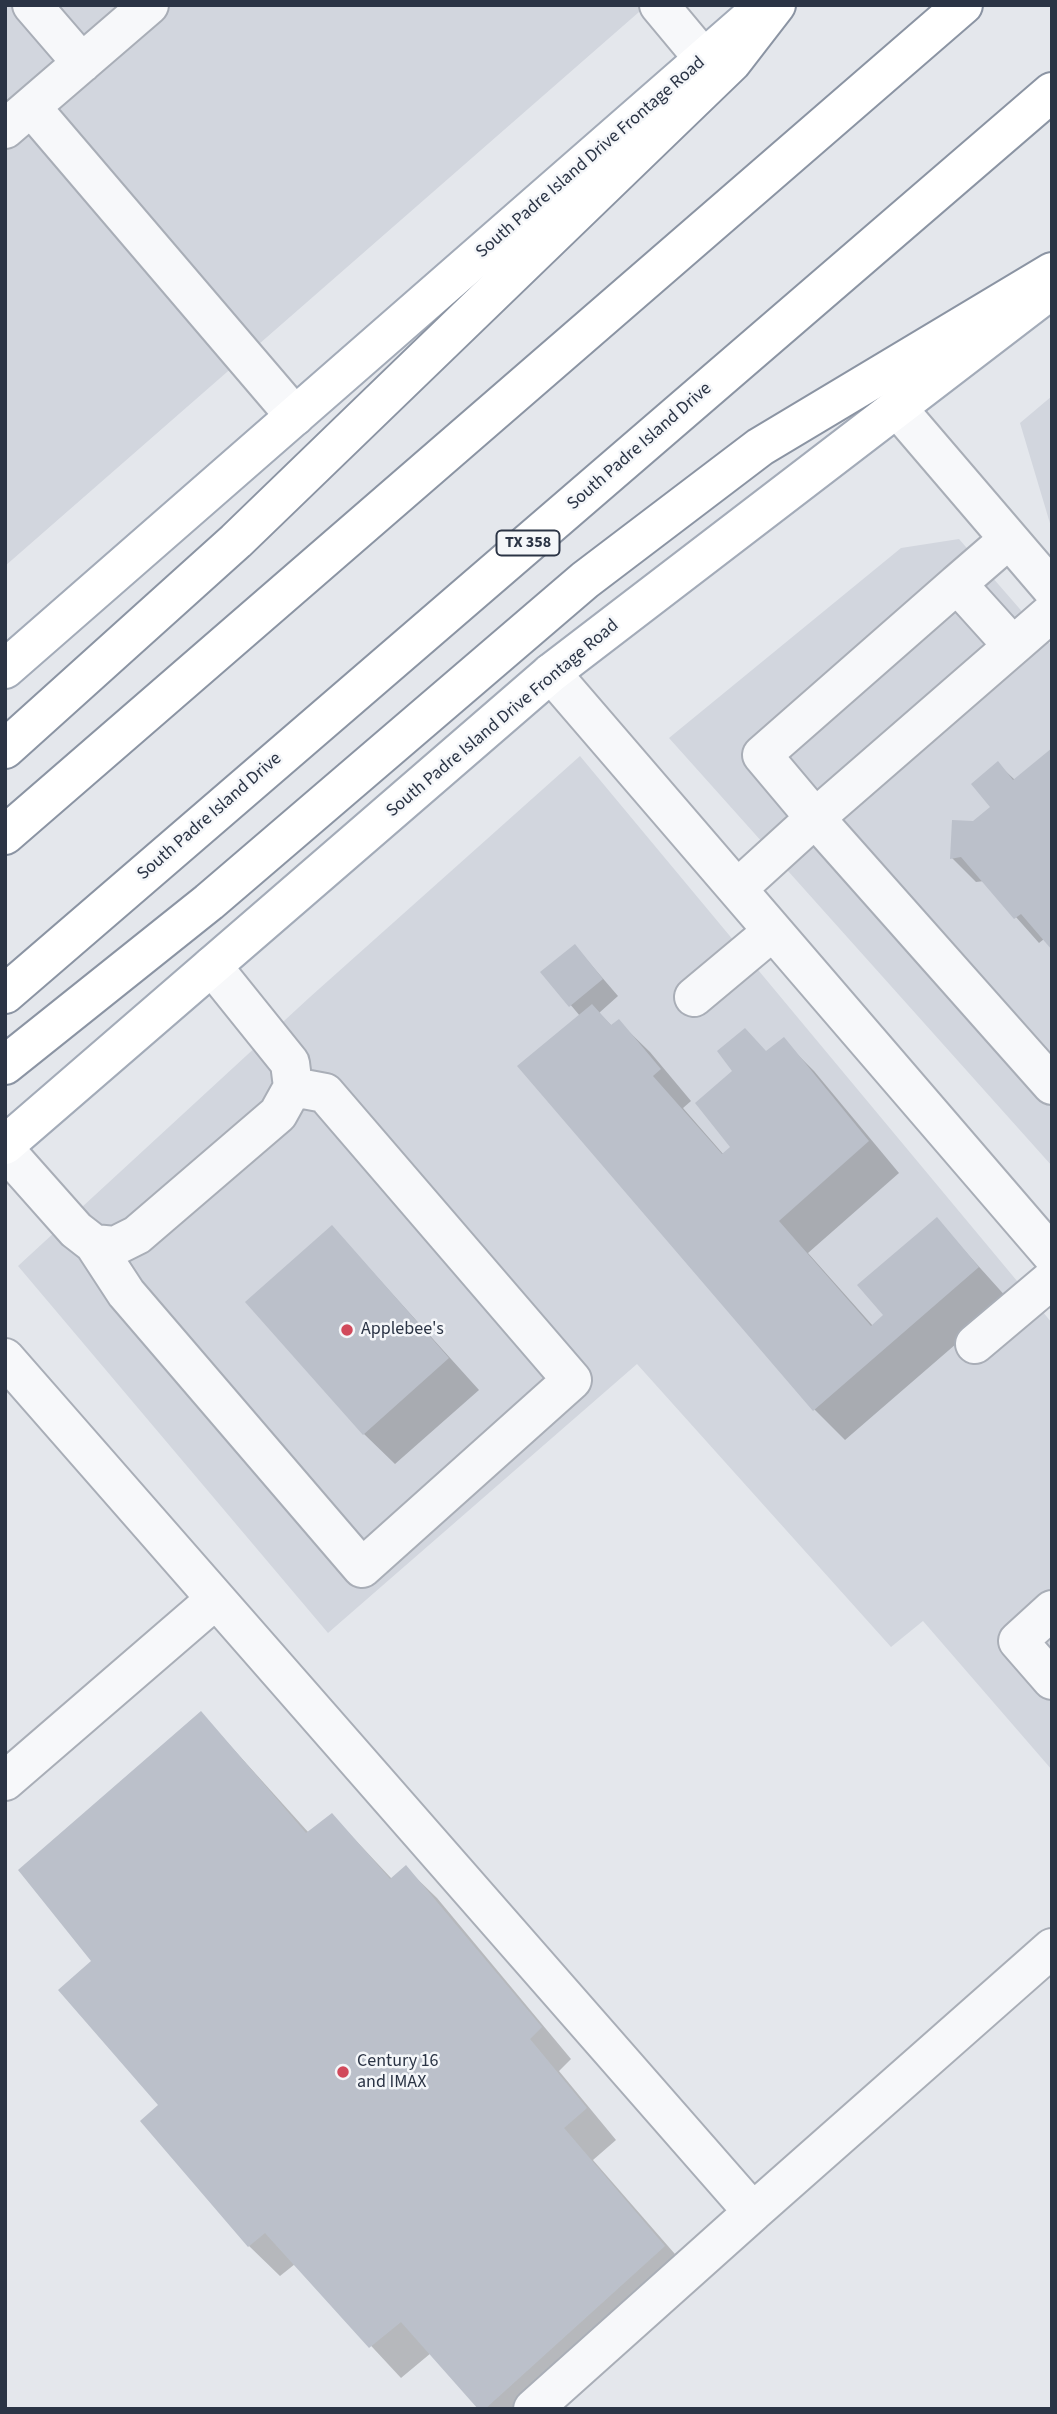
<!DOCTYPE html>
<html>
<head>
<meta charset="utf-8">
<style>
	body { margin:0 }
	#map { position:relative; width:1057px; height:2414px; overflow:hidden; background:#e4e7ec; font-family:"Source Sans 3",sans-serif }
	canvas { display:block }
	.frame { position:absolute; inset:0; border:7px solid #2b3445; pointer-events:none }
</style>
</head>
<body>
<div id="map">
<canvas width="1057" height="2414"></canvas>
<div class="frame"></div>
</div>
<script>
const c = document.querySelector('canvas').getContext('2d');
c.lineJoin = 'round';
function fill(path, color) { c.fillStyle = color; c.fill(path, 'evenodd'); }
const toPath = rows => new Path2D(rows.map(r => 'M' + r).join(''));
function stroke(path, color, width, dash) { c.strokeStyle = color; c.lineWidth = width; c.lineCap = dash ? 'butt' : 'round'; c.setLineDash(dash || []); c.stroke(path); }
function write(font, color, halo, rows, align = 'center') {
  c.font = font + ' "Source Sans 3",sans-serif'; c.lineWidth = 5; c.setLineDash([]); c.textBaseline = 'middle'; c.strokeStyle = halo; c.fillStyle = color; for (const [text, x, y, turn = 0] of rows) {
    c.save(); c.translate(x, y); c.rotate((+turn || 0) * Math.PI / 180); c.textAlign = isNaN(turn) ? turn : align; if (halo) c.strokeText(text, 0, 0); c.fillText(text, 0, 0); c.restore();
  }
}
fill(toPath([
	[5,5,647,5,5,566],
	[1052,396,1052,530,1020,423],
	[959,539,1052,646,1052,1166,669,738,901,548],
	[580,756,1052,1323,1052,1770,923,1621,891,1647,637,1364,328,1633,18,1266,310,997]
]), '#d2d6de');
fill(toPath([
	[998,764,1015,780,1044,939,1039,943,984,881,976,882,952,858,974,823,992,807],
	[575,946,618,996,599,1013,612,1026,619,1022,650,1052,691,1101,683,1108,724,1155,733,1147,767,1053,783,1040,814,1071,899,1173,808,1253,873,1326,886,1316,937,1220,1008,1299,845,1440,814,1409,580,1016,543,972],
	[332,1227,479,1390,395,1464,364,1434],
	[201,1713,309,1833,332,1815,392,1879,406,1868,437,1898,571,2059,559,2071,616,2140,593,2160,695,2277,550,2409,481,2409,431,2353,401,2378,295,2264,280,2276,249,2246,160,2105,94,1962]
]), '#0003');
fill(toPath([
	[1052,748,1052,950,1021,914,1014,919,961,857,950,859,952,820,973,821,990,807,971,784,998,761,1013,780],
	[575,944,603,979,569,1007,540,972],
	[592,1004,611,1025,619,1019,661,1069,653,1076,722,1154,730,1147,695,1103,732,1071,717,1051,745,1028,766,1051,784,1037,869,1141,779,1221,871,1326,883,1315,857,1285,937,1217,979,1267,813,1411,517,1066],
	[332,1225,449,1358,363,1435,245,1302],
	[201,1711,306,1833,332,1813,390,1879,406,1865,542,2027,530,2039,587,2108,564,2128,665,2246,485,2409,478,2409,401,2322,369,2348,265,2233,248,2247,140,2121,158,2105,58,1990,91,1961,18,1870]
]), '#bbc0ca');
const minor = toPath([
	[32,5,82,63],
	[659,5,704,59],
	[31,107,295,416],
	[5,129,149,5],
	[897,408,1052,589],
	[957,584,1009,539],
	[1013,646,1052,612],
	[551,673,1052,1255],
	[737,889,815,818,1013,646,957,584,762,755,815,818,1052,1085],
	[694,997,773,931],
	[5,1150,76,1230,94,1244,115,1246,137,1235,278,1114,293,1087,290,1063,212,966],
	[94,1244,126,1293,362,1568,572,1380,325,1093,293,1087],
	[975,1344,1052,1279],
	[5,1358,216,1599,5,1781],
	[216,1599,753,2212,533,2409],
	[1052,1610,1018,1641,1052,1680],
	[753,2212,1052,1948]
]);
const major = toPath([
	[5,669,763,7],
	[5,1145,551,673,1052,289]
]);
const highway = toPath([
	[5,749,236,541,732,62,776,5],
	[5,835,963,5],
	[5,994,1052,92],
	[5,1065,209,902,585,580,760,447,1052,272]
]);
stroke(minor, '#a9aeb7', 42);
stroke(major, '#a3abb8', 42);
stroke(highway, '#8b94a3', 42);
stroke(minor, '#f7f8fa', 38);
stroke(major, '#fff', 38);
stroke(highway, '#fff', 38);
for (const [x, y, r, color] of [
	[347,1330,7,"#d1495b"],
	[343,2072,7,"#d1495b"]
]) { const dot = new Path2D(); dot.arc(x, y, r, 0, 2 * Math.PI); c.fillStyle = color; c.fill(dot); stroke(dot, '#f4f6f9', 2.5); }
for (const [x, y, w] of [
	[528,543,63]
]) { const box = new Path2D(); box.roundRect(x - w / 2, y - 12.5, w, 25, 5); c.fillStyle = '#f4f6f9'; c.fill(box); stroke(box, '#2b3445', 2); }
write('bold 16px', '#2b3445', null, [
	["TX 358",528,543]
]);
write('18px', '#2b3445', '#f4f6f9', [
	["South Padre Island Drive Frontage Road",591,158,-41],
	["South Padre Island Drive",640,447,-41],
	["South Padre Island Drive Frontage Road",503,719,-40],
	["South Padre Island Drive",210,817,-41]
]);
write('18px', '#2b3445', '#f4f6f9', [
	["Applebee's",361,1330],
	["Century 16",357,2062],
	["and IMAX",357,2083]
], 'left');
</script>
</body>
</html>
